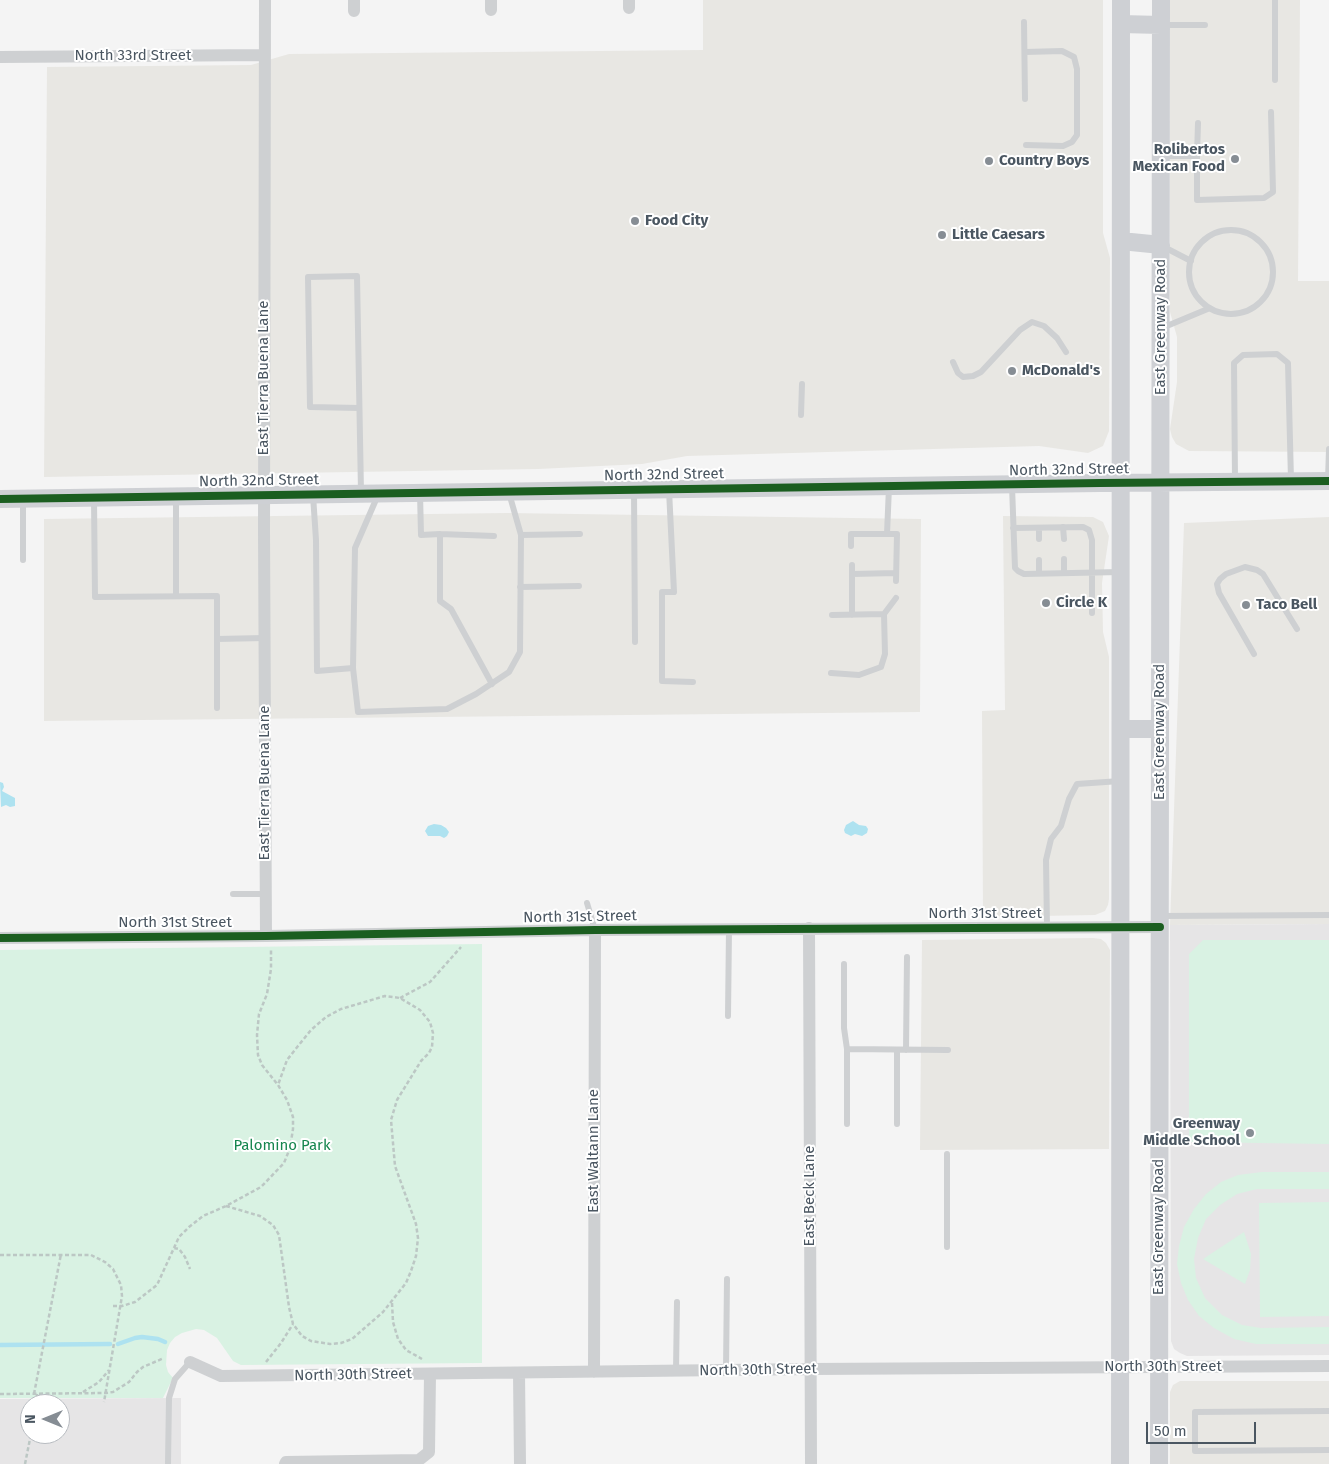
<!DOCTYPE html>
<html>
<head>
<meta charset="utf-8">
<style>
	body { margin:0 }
	#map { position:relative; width:1329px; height:1464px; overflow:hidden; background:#f4f4f4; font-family:"Fira Sans",sans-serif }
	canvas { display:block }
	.north { position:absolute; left:20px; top:1394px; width:50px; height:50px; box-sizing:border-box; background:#fff; border:1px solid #b7bbc0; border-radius:50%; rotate:270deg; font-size:14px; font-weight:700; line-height:20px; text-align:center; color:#4a5661 }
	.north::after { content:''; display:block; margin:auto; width:18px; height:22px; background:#868d94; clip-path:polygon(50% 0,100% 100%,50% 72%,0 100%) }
	.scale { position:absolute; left:1146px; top:1422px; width:110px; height:22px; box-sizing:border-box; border:2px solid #4a5661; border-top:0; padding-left:6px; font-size:15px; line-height:18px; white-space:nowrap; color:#4a5661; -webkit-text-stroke:4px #fff; paint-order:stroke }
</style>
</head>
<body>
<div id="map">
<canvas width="1329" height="1464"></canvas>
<div class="north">N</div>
<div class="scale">50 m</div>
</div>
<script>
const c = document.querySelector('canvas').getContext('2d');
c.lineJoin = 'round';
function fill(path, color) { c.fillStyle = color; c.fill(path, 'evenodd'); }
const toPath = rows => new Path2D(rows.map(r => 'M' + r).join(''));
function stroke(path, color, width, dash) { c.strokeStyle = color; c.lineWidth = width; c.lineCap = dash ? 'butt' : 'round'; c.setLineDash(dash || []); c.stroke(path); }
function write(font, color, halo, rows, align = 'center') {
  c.font = font + ' "Fira Sans",sans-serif'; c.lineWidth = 4; c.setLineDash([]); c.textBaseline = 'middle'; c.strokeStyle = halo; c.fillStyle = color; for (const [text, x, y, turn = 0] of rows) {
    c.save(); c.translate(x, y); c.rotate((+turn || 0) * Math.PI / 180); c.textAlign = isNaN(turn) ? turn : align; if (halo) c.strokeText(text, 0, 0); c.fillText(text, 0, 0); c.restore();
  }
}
fill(toPath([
	[703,0,1103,0,1103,233,1110,258,1109,431,1103,446,1088,453,1039,446,687,456,642,464,538,469,44,477,47,67,251,65,289,54,703,50],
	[1170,0,1300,0,1298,281,1329,281,1329,452,1189,451,1176,444,1172,437,1170,429,1177,382,1177,337,1170,312],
	[507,513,921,519,920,712,44,721,44,519],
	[1003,516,1093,517,1103,522,1109,536,1102,583,1103,632,1109,657,1109,899,1108,905,1105,911,1095,915,983,917,982,711,1005,710],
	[1329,517,1329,924,1170,925,1184,523],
	[1093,938,1101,939,1106,943,1110,950,1109,1149,920,1150,922,940],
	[1180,1381,1329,1381,1329,1464,1170,1464,1170,1392,1173,1385]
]), '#e8e7e3');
fill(toPath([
	[1329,924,1329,1355,1187,1356,1180,1353,1174,1349,1171,1341,1170,925],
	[181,1398,181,1464,0,1464,0,1399],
	[30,1404,60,1404,60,1434,30,1434]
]), '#e6e5e6');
fill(toPath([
	[1203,940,1329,940,1329,1144,1189,1142,1189,954],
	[482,944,482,1363,241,1365,233,1361,217,1338,204,1330,196,1329,182,1333,175,1337,170,1343,167,1350,166,1365,168,1372,173,1378,163,1398,0,1398,0,950],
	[1262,1172,1329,1172,1329,1189,1257,1189,1237,1194,1220,1205,1206,1219,1198,1238,1194,1259,1196,1278,1205,1298,1222,1315,1242,1325,1261,1328,1329,1327,1329,1344,1256,1344,1234,1339,1214,1328,1199,1316,1188,1300,1181,1283,1177,1264,1179,1246,1184,1227,1194,1209,1206,1194,1221,1182,1238,1175],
	[1329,1202,1329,1316,1260,1317,1259,1203],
	[1244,1232,1251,1254,1250,1270,1245,1284,1203,1259]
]), '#d9f2e3');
fill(toPath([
	[0,782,3,783,4,787,2,791,15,798,15,806,10,807,6,805,1,807],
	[853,821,859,825,866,826,868,829,867,833,862,836,855,834,851,836,845,833,844,830,846,825],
	[434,824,441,825,446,828,449,832,447,836,444,838,440,836,428,836,425,831,428,826]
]), '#aee2f0');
stroke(toPath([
	[118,1344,135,1338,142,1337,158,1339,165,1342],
	[0,1345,110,1344]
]), '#aee2f0', 4.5);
stroke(toPath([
	[400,998,430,982,461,947],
	[226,1206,260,1216,273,1225,279,1235,289,1307,293,1324,302,1336,311,1341,330,1344,341,1343,352,1339,383,1312,406,1283,411,1271,416,1256,418,1238,416,1224,395,1166,391,1120,397,1100,421,1061,429,1053,432,1047,433,1033,430,1022,420,1010,400,998,385,996,341,1009,326,1017,311,1030,298,1046,287,1060,278,1085],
	[174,1248,179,1249,185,1257,190,1269],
	[0,1255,91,1255,105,1262,113,1269,121,1285,122,1296,104,1402],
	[392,1303,393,1322,398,1339,406,1350,422,1359],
	[113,1306,122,1306,135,1302,157,1285,179,1237,189,1227,203,1216,226,1206,261,1187,284,1163,290,1148,293,1129,293,1117,287,1100,278,1085,262,1065,258,1055,257,1035,259,1014,267,994,271,969,271,950],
	[266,1362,281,1343,293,1324],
	[83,1392,99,1382,109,1370],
	[0,1394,106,1393,113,1392,129,1382,137,1372,143,1367,164,1358],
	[34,1394,61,1254],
	[36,1404,37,1394],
	[25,1464,31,1434]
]), '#bcc7c4', 2.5, [4, 2.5]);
stroke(toPath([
	[1024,22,1025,99],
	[1162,25,1205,25],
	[1025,52,1062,51,1074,57,1077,69,1077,135,1072,142,1063,146,1026,145],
	[1275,80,1275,0],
	[1162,156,1197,156,1198,123],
	[1197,156,1197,200,1264,198,1273,192,1271,112],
	'1189 272a42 42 0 1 1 84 0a42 42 0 1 1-84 0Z',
	[1162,246,1191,261],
	[1162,328,1210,308],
	[953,362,958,373,963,377,973,376,981,372,1020,330,1032,322,1044,326,1057,338,1066,352],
	[359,408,310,407,308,277,357,276,361,492],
	[801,415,802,384],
	[1235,480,1234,363,1243,355,1277,354,1288,363,1291,480],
	[1328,480,1329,449],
	[1012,486,1015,568,1018,571,1024,574,1120,572],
	[669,490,674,592,662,592,662,681,693,682],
	[634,491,635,642],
	[420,493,421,535,440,534,440,601,451,609,492,684],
	[509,493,521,535,580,534],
	[313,495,316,540,317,671,353,668,355,548,378,495],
	[176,497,176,596],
	[94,499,95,597,217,596,217,708],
	[23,500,23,560],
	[1063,527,1064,539],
	[1013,528,1083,527,1089,530,1092,540,1092,613],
	[1039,528,1039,539],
	[440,534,494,536],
	[887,534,889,487],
	[851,546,851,534,897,534,896,581],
	[1064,559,1064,573],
	[852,565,852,615],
	[1039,573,1039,560],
	[852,574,896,573],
	[520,587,579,586],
	[832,615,884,614,896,598],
	[217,639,264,638],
	[1254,654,1219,593,1217,584,1220,579,1226,574,1245,567,1257,570,1263,574,1297,629],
	[353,668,358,712,447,709,476,694,509,672,520,652,521,535],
	[831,673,859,675,881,667,885,654,884,614],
	[233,894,266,894],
	[587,903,595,930],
	[1160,916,1329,915],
	[1047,927,1046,860,1051,839,1061,826,1069,799,1077,784,1120,781],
	[844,964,844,1028,847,1049],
	[728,1016,729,929],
	[897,1050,897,1124],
	[906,1050,907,957],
	[847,1124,847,1049,948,1050],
	[947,1154,947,1247],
	[726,1370,727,1279],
	[676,1371,677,1302],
	[1329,1411,1195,1412,1195,1451,1329,1450],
	[168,1464,169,1398,175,1379,190,1362]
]), '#ced0d2', 6);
stroke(toPath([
	[265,0,264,531,266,936],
	[354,0,354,11],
	[491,0,491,10],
	[629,0,629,8],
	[0,57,265,55],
	[809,928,811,1464],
	[0,938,266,936,595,930,1160,927],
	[190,1362,221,1376,811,1369,1329,1366],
	[594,1372,595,930],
	[519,1373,520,1464],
	[285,1464,286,1462,419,1460,429,1452,430,1374]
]), '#ced0d2', 12);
stroke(toPath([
	[1121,24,1161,25],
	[1121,241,1161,245],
	[0,499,1100,483,1329,481],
	[1121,729,1160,729],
	[1120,1464,1121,0],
	[1159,1464,1161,0]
]), '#ced0d4', 18);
stroke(toPath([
	[0,499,1100,483,1329,481],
	[0,938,266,936,595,930,1160,927]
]), '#1b5e20', 8);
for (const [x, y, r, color] of [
	[1235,159,5,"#868d94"],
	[989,161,5,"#868d94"],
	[635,221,5,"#868d94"],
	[942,235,5,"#868d94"],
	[1012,371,5,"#868d94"],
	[1046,603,5,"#868d94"],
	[1246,605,5,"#868d94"],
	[1250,1133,5,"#868d94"]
]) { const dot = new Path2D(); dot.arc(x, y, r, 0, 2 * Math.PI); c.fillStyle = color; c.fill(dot); stroke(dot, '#fff', 2); }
write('15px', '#4a5661', '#fff', [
	["North 33rd Street",133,56],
	["East Greenway Road",1161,327,-90],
	["East Tierra Buena Lane",264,378,-90],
	["North 32nd Street",1069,470,-1],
	["North 32nd Street",664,475,-1],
	["North 32nd Street",259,481,-1],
	["East Greenway Road",1160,732,-90],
	["East Tierra Buena Lane",265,783,-90],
	["North 31st Street",985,914],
	["North 31st Street",580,917,-1],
	["North 31st Street",175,923],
	["East Waltann Lane",594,1151,-90],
	["East Beck Lane",810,1196,-90],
	["East Greenway Road",1159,1227,-90],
	["North 30th Street",1163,1367],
	["North 30th Street",758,1370,-1],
	["North 30th Street",353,1375,-1]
]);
write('bold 15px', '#4a5661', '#fff', [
	["Rolibertos",1225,150,"right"],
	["Mexican Food",1225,167,"right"],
	["Country Boys",999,161],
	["Food City",645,221],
	["Little Caesars",952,235],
	["McDonald's",1022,371],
	["Circle K",1056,603],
	["Taco Bell",1256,605],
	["Greenway",1240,1124,"right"],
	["Middle School",1240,1141,"right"]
], 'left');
write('15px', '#17864f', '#fff', [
	["Palomino Park",282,1146]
]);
</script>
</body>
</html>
